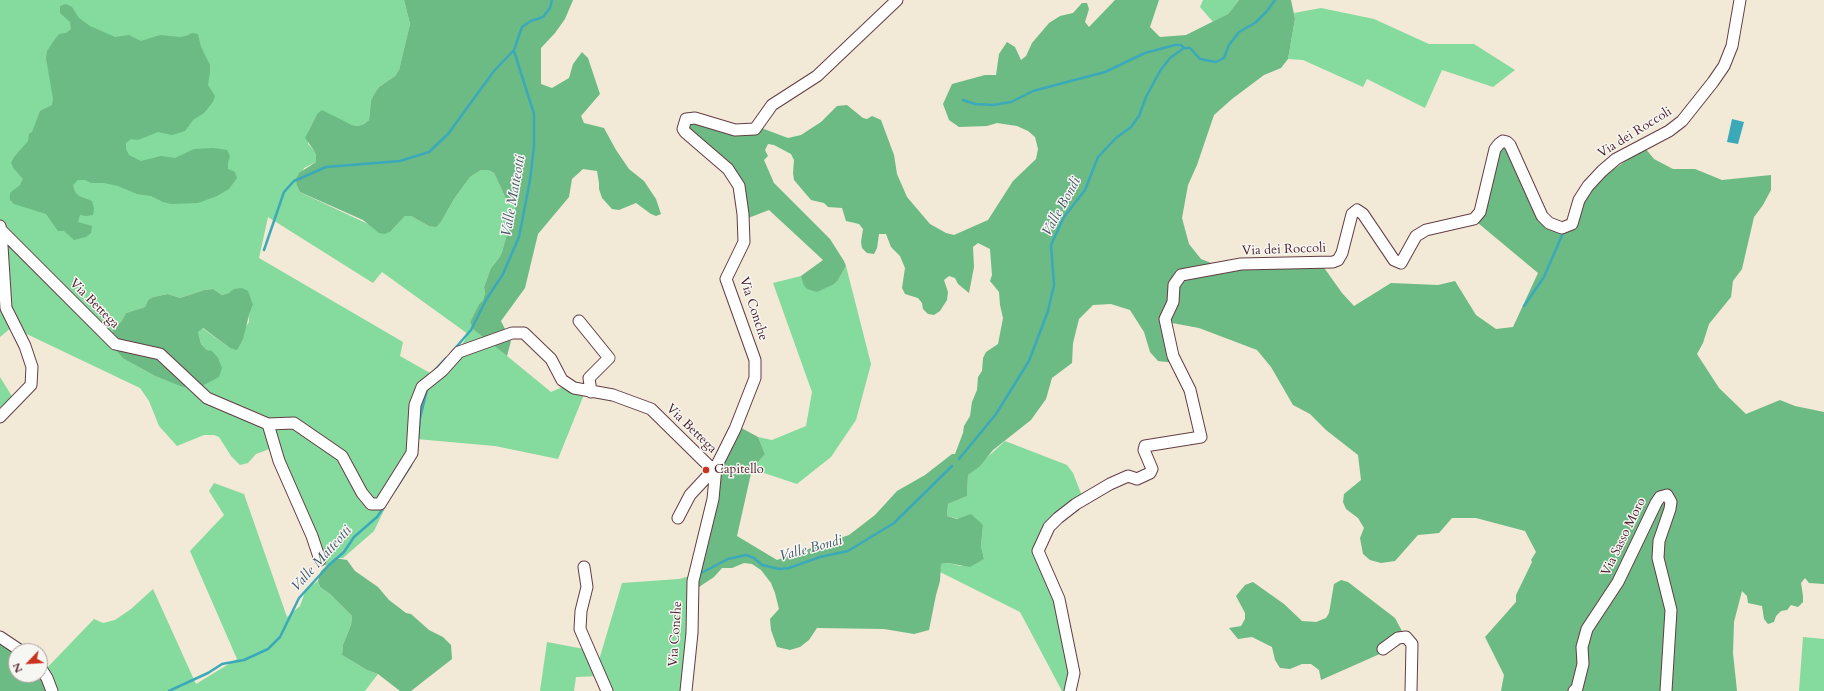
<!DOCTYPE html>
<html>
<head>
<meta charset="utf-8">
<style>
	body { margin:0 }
	#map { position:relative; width:1824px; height:691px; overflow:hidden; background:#f2e9d6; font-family:Cardo,serif }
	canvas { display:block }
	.north { position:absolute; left:8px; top:643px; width:40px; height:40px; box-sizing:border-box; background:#f6f6f2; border:1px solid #b1a0a2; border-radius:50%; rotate:245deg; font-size:11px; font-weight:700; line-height:16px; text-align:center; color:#4a1f2b }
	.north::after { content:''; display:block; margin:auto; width:14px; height:18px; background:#c8321e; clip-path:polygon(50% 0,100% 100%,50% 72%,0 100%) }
</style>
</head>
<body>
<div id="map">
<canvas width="1824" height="691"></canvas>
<div class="north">N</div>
</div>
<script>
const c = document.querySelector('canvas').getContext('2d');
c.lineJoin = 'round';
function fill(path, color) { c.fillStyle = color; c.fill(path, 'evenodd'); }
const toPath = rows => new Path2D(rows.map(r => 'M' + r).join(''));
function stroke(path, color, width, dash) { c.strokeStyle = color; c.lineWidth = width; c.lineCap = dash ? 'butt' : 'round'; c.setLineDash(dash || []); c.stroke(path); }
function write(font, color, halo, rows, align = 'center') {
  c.font = font + ' Cardo,serif'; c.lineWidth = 3; c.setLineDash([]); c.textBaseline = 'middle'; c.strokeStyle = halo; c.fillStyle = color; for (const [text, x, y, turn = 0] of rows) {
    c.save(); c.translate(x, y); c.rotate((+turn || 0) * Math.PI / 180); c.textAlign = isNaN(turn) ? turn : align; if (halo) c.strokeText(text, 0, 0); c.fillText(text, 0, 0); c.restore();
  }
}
fill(toPath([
	[0,0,404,0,410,24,399,70,395,76,379,87,371,100,369,120,364,124,358,126,352,125,333,117,328,113,317,114,308,132,308,144,313,149,316,155,316,162,304,168,297,186,300,192,306,195,368,224,391,231,405,216,411,216,429,226,441,222,454,199,470,177,481,170,488,170,494,173,508,203,515,206,502,252,499,258,491,268,484,287,485,293,483,300,479,304,470,322,473,328,551,392,567,385,585,392,558,459,495,446,416,439,397,483,374,531,343,558,335,558,326,567,310,516,272,448,256,454,248,463,240,465,231,456,219,437,214,435,204,435,177,446,159,426,149,401,140,388,12,327,0,337],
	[268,217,373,283,382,272,468,334,455,357,437,377,400,356,403,342,259,258],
	[213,289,222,295,229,293,253,305,249,315,249,322,230,348,202,328,198,332,201,344,207,350,188,388,155,376,124,359,115,326,121,322,126,313,145,307,148,300,153,297,168,294,180,298,204,290],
	[1203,0,1239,0,1228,14,1213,22,1200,7],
	[1321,8,1374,19,1429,44,1474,44,1515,70,1493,87,1442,70,1425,108,1367,79,1363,87,1303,60,1288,59,1295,19,1294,13],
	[846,266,871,364,856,420,831,457,797,484,752,469,765,454,758,437,772,440,806,426,812,392,773,283,801,276,803,284,838,280],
	[0,377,13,398,0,413],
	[1005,441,1067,465,1073,473,1084,501,1071,505,1035,559,1060,602,1069,679,1066,691,1062,691,1020,612,940,572,941,564,948,563,961,566,984,559,981,546,983,525,947,516,948,504,967,496,968,475],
	[214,483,244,494,287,617,300,606,306,589,318,581,320,587,330,594,352,616,351,625,343,645,342,655,367,670,378,674,365,691,51,691,44,671,94,619,103,623,115,620,131,609,153,589,196,684,237,659,190,551,224,515,209,491],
	[694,575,685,691,610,691,598,676,576,677,574,691,540,691,547,642,584,649,591,659,599,660,622,583,679,579],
	[1803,637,1824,639,1824,691,1799,691]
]), '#85da9d');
fill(toPath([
	[404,0,573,0,565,19,555,33,541,48,541,84,552,88,569,78,573,64,582,52,588,58,600,94,581,116,584,123,604,128,616,150,629,169,644,181,656,199,661,214,656,216,651,214,636,203,619,210,612,209,602,198,599,189,599,183,597,171,583,169,572,179,569,197,538,234,525,288,501,321,511,341,507,356,473,329,470,322,479,304,483,300,485,293,484,287,491,268,499,258,502,252,515,206,508,203,494,173,488,170,481,170,470,177,454,199,441,222,436,227,429,226,411,216,405,216,391,231,385,234,379,233,363,220,300,192,297,186,296,179,299,173,316,162,316,155,313,149,305,138,317,114,322,110,352,125,358,126,364,124,369,120,371,100,375,93,379,87,395,76,399,70,410,24],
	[1115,0,1159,0,1150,27,1160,37,1186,35,1228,14,1239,0,1291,0,1295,19,1288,59,1281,68,1264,75,1232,99,1214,115,1197,165,1188,185,1182,218,1189,244,1201,259,1221,267,1320,262,1342,293,1354,306,1391,283,1438,285,1455,281,1476,315,1496,329,1513,327,1538,273,1472,218,1478,216,1502,137,1538,208,1559,228,1569,228,1579,201,1601,178,1645,148,1654,159,1673,169,1695,169,1722,180,1771,175,1771,190,1763,205,1754,217,1742,269,1733,281,1731,297,1709,324,1703,343,1697,354,1719,388,1746,414,1780,400,1795,406,1824,412,1824,584,1809,583,1805,578,1801,583,1803,596,1803,602,1798,607,1791,605,1787,610,1781,611,1776,616,1774,622,1768,624,1764,619,1762,606,1748,603,1747,596,1742,591,1734,622,1733,653,1737,691,1501,691,1504,675,1485,637,1516,602,1516,595,1532,562,1531,560,1536,552,1525,531,1476,518,1452,518,1439,533,1418,535,1395,561,1381,563,1370,560,1363,554,1360,538,1364,528,1358,518,1346,509,1343,502,1344,494,1361,480,1358,455,1326,430,1310,414,1293,405,1271,367,1257,350,1199,328,1172,323,1175,363,1158,361,1150,352,1144,332,1130,310,1111,304,1093,305,1079,319,1073,343,1072,363,1052,378,1046,399,1031,420,993,450,980,466,968,475,967,496,948,504,947,516,957,519,971,514,983,525,981,546,984,559,970,567,948,563,941,564,940,581,936,595,929,630,914,634,884,629,817,628,809,640,800,647,790,650,777,647,771,630,770,619,779,609,775,593,771,583,761,570,752,564,744,563,732,568,722,568,714,577,693,591,704,514,714,468,736,425,758,437,765,454,752,469,737,536,777,560,849,535,875,515,897,491,925,475,952,454,955,454,963,433,964,426,970,416,972,402,977,390,978,377,982,371,983,358,986,352,998,344,1003,318,1000,305,999,292,990,281,992,275,990,249,978,243,973,247,974,267,969,293,958,284,955,278,949,276,944,280,948,292,947,300,940,311,934,315,928,314,923,309,922,303,918,298,905,294,902,288,905,268,900,256,891,247,886,234,879,234,877,248,874,254,867,253,862,248,861,242,863,229,859,224,846,221,842,208,828,207,824,203,811,200,794,180,793,173,794,160,791,154,774,145,768,144,765,150,768,156,764,160,774,183,830,239,844,261,846,266,838,280,834,284,817,292,807,289,803,284,801,276,823,260,769,210,743,220,736,184,724,157,687,135,686,116,744,127,756,126,788,138,801,135,821,122,837,106,847,105,863,118,867,119,872,116,881,120,894,155,897,174,907,197,930,224,946,233,954,235,988,220,1013,181,1036,159,1038,149,1035,137,1028,131,1017,126,997,123,987,126,959,127,949,120,943,104,952,84,985,75,996,75,999,54,1007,42,1015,47,1021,60,1026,56,1032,43,1049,23,1060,16,1073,13,1082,3,1087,3,1089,9,1085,22,1089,27],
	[66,4,72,7,79,18,90,26,115,37,129,35,141,41,160,35,180,37,186,36,192,33,198,34,201,47,210,65,210,72,208,85,215,96,213,102,204,113,193,120,185,131,172,135,158,132,138,140,131,139,126,143,126,149,129,155,141,161,161,156,175,158,194,149,214,148,227,150,230,156,228,163,228,169,235,172,237,178,229,189,217,196,198,203,171,204,163,202,151,196,137,194,118,186,104,183,91,183,85,180,78,180,73,185,75,192,79,196,92,201,94,208,93,215,86,216,80,215,78,222,92,226,91,233,86,237,74,240,64,231,58,231,46,214,14,204,10,200,10,193,20,185,23,179,14,169,11,163,14,157,28,141,29,134,32,132,40,111,52,105,53,99,46,58,47,51,55,39,59,34,66,33,71,29,70,22,60,13,60,6],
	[242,288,248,291,253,305,249,315,243,339,237,350,230,348,203,328,198,332,201,344,207,350,212,351,218,358,222,368,219,377,200,387,183,387,155,376,124,359,114,348,109,340,115,326,121,322,126,313,145,307,148,300,153,297,168,294,180,298,204,290,213,289,222,295,229,293,234,289],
	[335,558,347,560,355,571,378,587,389,600,406,613,411,614,429,630,443,637,451,645,452,659,411,691,400,691,378,674,367,670,342,655,343,645,351,625,352,616,330,594,320,587,318,581,321,571],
	[1341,580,1348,582,1395,618,1403,633,1400,645,1321,680,1319,670,1311,664,1302,664,1290,669,1280,668,1275,660,1272,647,1252,637,1238,639,1229,628,1241,626,1245,619,1245,613,1236,596,1245,585,1253,582,1284,604,1302,621,1316,622,1326,618,1329,613,1334,584],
	[0,633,16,651,16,675,40,675,51,691,0,691]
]), '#6cba84');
fill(toPath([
	[1732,119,1744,122,1738,144,1727,142]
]), '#3ca9bb');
stroke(toPath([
	[963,100,975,104,993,105,1011,102,1033,91,1105,72,1145,53,1175,45,1181,45,1184,48],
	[264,250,284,192,294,181,326,167,400,161,429,152,448,134,494,71,514,50,522,27,531,21,543,17,550,8,552,0],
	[1524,306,1544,277,1563,233],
	[451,353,471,330,486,300,503,274,519,237,530,180,534,146,534,114,514,51],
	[434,371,446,358],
	[418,438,420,418,427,390],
	[959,459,996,414,1029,361,1048,311,1054,285,1051,245,1064,217,1085,190,1098,157,1116,138,1131,127,1139,116,1146,97,1160,71,1170,58,1184,48,1190,48,1200,59,1216,62,1224,58,1229,45,1239,32,1255,23,1267,11,1275,0],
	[395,490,411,465],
	[701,573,728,559,746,555,754,558,762,565,779,569,789,568,820,557,848,551,894,523,952,466],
	[169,691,208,673,222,664,244,660,268,649,280,637,299,598,329,565,344,552,354,537,377,517,384,507]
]), '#3ca9bb', 2.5);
const minor = toPath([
	[0,226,1,230,115,344,160,354,207,398,268,424,294,423,342,456,362,493,371,504,380,504,412,453,415,405,422,387,442,371,459,352,512,333,524,333,551,359,562,380,574,388,613,395,651,409,709,466,716,467],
	[579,321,609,358,589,378,591,392],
	[0,417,31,385,32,367,25,346,6,308,1,230],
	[268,424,279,461,312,536,320,560],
	[678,518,690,495,716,467],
	[584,567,587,587,581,611,580,629,607,691],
	[0,637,21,651],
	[1383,649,1398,638,1406,637,1412,644,1411,691],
	[40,667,47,678,52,691],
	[686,691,692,633,693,581,713,499,716,467,735,429,755,378,755,360,726,279,744,242,743,214,739,186,728,169,685,132,683,129,686,119,695,118,735,130,755,129,772,105,817,76,897,0],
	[1070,691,1074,673,1059,599,1038,551,1049,527,1058,518,1076,504,1110,484,1128,476,1137,479,1150,473,1152,469,1144,450,1145,446,1201,437,1190,390,1173,356,1165,319,1173,302,1174,285,1181,275,1241,264,1333,262,1338,260,1342,253,1352,214,1357,210,1363,214,1394,260,1401,263,1416,236,1426,230,1474,219,1480,212,1495,149,1499,144,1503,141,1507,142,1510,145,1542,216,1549,223,1562,228,1572,224,1579,200,1588,186,1602,171,1616,159,1669,131,1682,121,1713,82,1724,66,1732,46,1740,0],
	[1574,691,1577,688,1583,664,1582,647,1587,629,1618,582,1656,503,1660,497,1667,495,1671,502,1670,509,1659,541,1658,558,1671,610,1666,691]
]);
stroke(minor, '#633d45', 13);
stroke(minor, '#fff', 11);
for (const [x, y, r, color] of [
	[706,470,4,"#c8321e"]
]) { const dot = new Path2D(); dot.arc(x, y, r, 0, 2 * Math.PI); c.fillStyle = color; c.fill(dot); stroke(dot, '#f6f6f2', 1.5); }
write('13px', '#4a1f2b', '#f6f6f2', [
	["Via dei Roccoli",1635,133,-32],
	["Via dei Roccoli",1284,250,-2],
	["Via Bettega",94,304,45],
	["Via Conche",753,309,72],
	["Via Bettega",691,429,44],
	["Via Sasso Moro",1624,537,-64],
	["Via Conche",676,634,-86]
]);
write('13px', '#4a1f2b', '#f6f6f2', [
	["Capitello",714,470]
], 'left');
write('italic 14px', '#445665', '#f6f6f2', [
	["Valle Matteotti",514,196,-80],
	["Valle Bondi",1062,207,-61],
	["Valle Bondi",811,549,-15],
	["Valle Matteotti",322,559,-48]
]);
</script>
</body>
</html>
